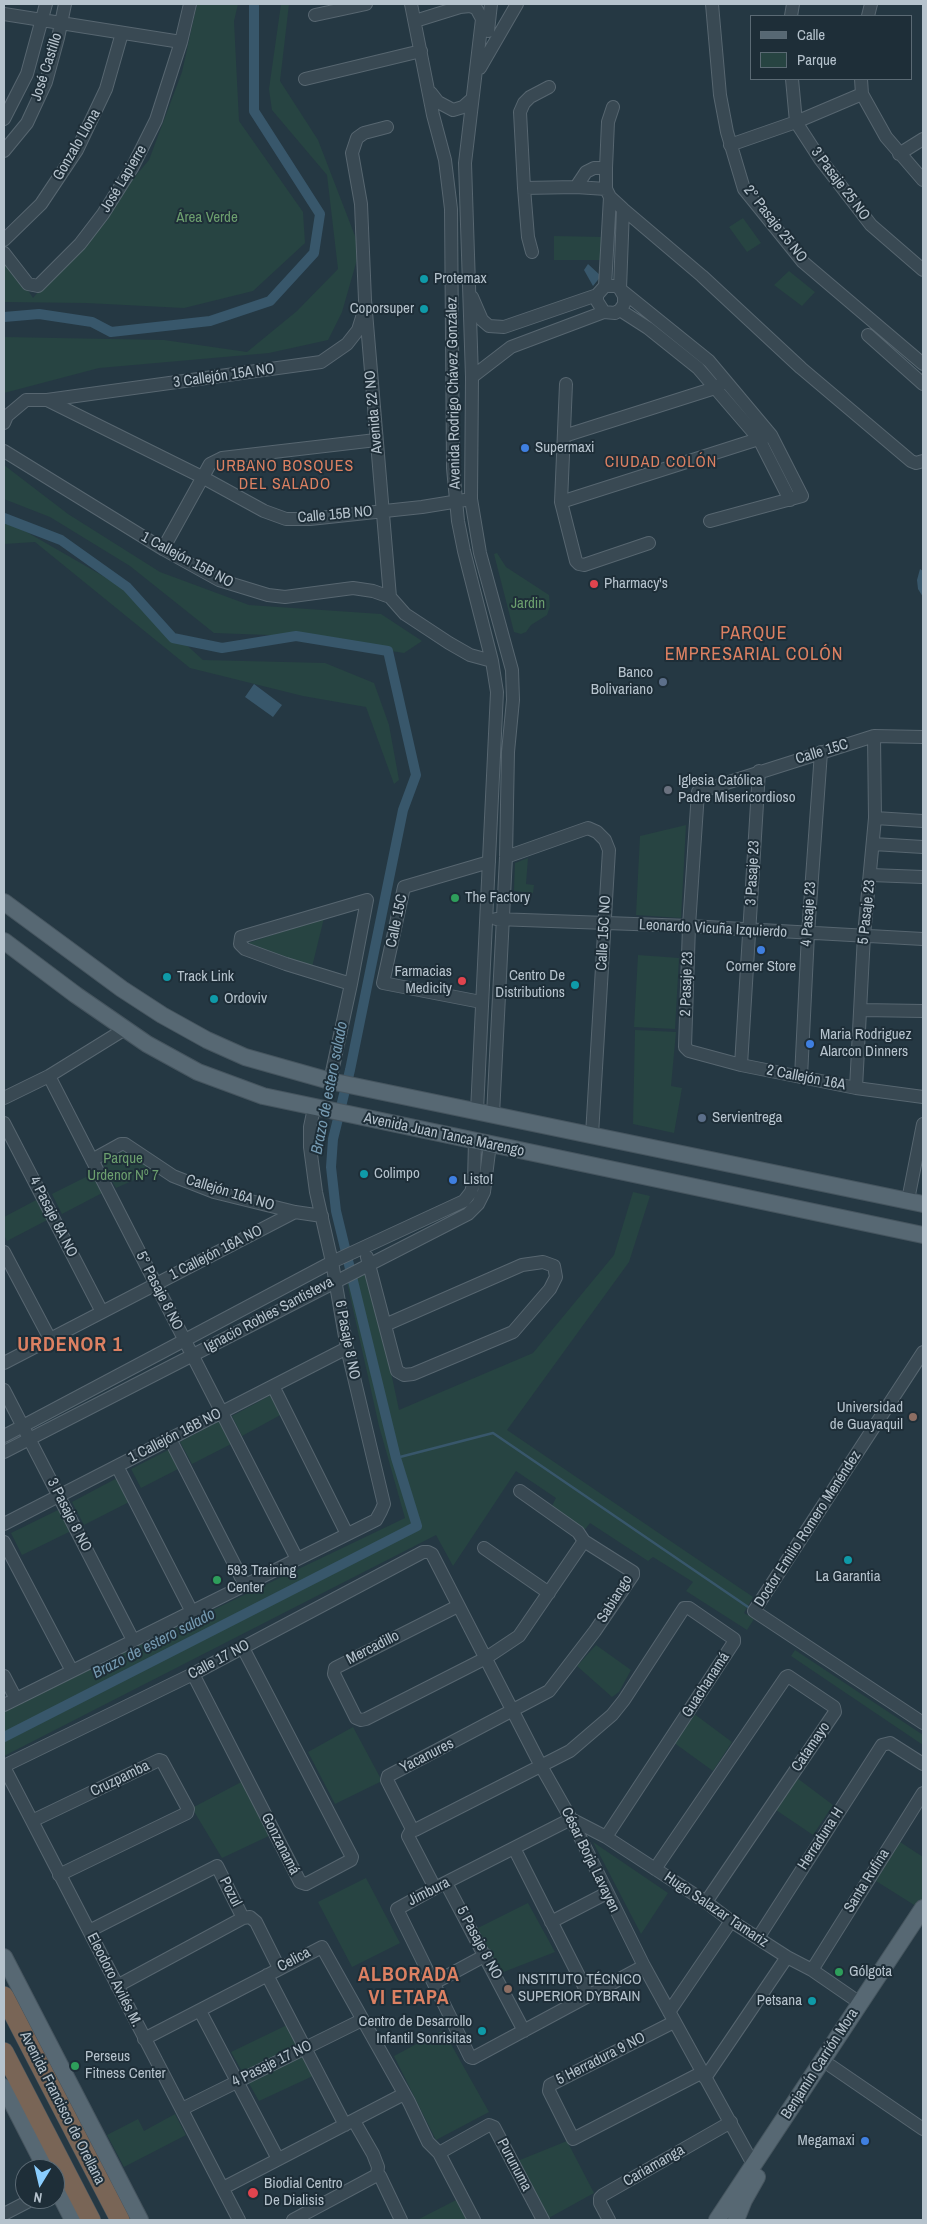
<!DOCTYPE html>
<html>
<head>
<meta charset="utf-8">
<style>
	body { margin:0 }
	#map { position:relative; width:927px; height:2224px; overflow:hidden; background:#253843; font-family:"Archivo Narrow",sans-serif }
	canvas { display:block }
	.frame { position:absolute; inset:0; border:5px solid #b6c3cd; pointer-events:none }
	.legend { position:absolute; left:750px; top:15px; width:162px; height:65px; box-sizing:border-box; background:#1e2e38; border:1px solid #5b6a74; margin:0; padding:6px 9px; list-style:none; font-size:15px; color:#b6c3cd }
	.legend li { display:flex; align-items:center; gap:10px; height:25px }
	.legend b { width:25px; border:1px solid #5b6a74 }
	.north { position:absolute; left:15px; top:2159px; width:50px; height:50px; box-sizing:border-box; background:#1e2e38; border:1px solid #5b6a74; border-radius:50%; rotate:189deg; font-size:14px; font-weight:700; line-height:20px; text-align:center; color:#b6c3cd }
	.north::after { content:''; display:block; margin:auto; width:18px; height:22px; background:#8acdfe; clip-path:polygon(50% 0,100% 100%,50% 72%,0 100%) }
</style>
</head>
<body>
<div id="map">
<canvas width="927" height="2224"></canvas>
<div class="frame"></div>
<ul class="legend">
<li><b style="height:6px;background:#576873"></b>Calle</li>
<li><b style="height:14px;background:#274442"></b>Parque</li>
</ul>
<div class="north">N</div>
</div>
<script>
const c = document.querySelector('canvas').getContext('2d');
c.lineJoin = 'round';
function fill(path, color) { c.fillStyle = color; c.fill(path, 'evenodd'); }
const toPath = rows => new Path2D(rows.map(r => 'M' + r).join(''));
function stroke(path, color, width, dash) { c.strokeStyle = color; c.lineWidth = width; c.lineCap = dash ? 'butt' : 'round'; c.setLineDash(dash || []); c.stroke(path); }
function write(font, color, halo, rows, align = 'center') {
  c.font = font + ' "Archivo Narrow",sans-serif'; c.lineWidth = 4; c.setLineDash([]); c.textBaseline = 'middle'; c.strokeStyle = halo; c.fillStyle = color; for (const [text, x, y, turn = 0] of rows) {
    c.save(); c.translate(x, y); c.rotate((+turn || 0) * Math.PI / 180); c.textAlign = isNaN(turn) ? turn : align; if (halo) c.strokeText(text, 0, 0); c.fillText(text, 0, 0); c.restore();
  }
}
fill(toPath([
	[197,4,238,4,234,21,239,121,303,212,305,243,253,291,184,308,86,303,4,302,4,253,33,298,149,160,182,72],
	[281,4,289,4,280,81,318,140,360,249,342,312,328,340,269,353,99,368,4,393,4,337,164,340,247,352,297,311,338,269,327,175,272,110,269,89],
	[743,218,761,243,747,252,729,227],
	[554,236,604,237,603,260,554,260],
	[789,271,815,292,802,306,774,285],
	[4,465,68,514,160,572,249,605,381,614,422,641,404,653,296,636,214,633,130,566,50,517,4,499],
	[4,519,124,588,203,660,325,663,374,683,389,725,399,780,394,784,366,707,303,696,190,668,35,542,4,544],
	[497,553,506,567,549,595,550,606,547,615,531,625,526,632,521,634,514,632,494,554],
	[686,825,681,918,636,915,640,836],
	[528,858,526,884,534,885,533,893,514,891,515,863],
	[324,918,312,967,248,943],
	[638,955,679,958,675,1029,634,1027],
	[635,1030,676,1032,671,1086,682,1088,674,1133,633,1124],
	[125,1150,157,1170,116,1188,101,1161],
	[94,1173,104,1192,62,1214,52,1194],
	[633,1192,650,1196,629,1262,507,1430,753,1597,744,1613,754,1619,747,1630,686,1591,693,1582,653,1557,648,1561,590,1523,583,1532,550,1510,556,1498,516,1471,453,1566,436,1535,4,1756,4,1710,405,1518,379,1426,346,1278,369,1269,399,1410,533,1353,614,1255],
	[40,1198,51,1218,7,1241,4,1235,4,1217],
	[273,1394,284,1413,242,1436,232,1416],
	[223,1419,235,1442,192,1464,180,1442],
	[172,1448,182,1467,141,1488,131,1469],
	[119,1477,131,1501,84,1525,72,1502],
	[60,1509,71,1531,22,1555,11,1533],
	[596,1645,631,1670,619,1692,612,1697,577,1666],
	[795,1650,923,1735,923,1745,791,1656],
	[693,1713,732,1742,713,1771,673,1742],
	[353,1727,382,1781,335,1804,308,1752],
	[797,1778,833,1805,813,1835,776,1810],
	[245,1780,273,1834,222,1858,192,1808],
	[593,1842,668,1893,641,1934],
	[900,1842,923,1857,923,1902,919,1908,876,1881],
	[366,1878,400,1943,352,1967,318,1902],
	[528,1903,555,1952,501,1973,476,1929],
	[287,2025,315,2075,259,2101,231,2052],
	[443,2030,489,2112,436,2140,394,2056],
	[175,2114,186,2135,124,2167,107,2135,138,2119,144,2131],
	[567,2141,594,2193,545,2220,515,2162],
	[460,2198,472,2220,417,2220]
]), '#274442');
fill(toPath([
	[588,264,601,276,593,286,584,270],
	[920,569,923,571,923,597,918,589,917,580],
	[254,684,282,705,273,717,245,697]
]), '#38576b');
stroke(toPath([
	[396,1458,493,1433,751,1609]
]), '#38576b', 2.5);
stroke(toPath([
	[4,317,39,314,92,322,111,332,210,321,270,301,314,253,320,214,254,111,254,4],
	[4,518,61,540,127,587,173,638,222,648,296,636,388,651,416,775,403,810,350,1070,333,1139,331,1167,336,1211,396,1458,417,1526,4,1737]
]), '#38576b', 10);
const minor = toPath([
	[411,4,433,115,445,160,451,209,453,468,458,521,464,551,492,661,497,692,477,1111],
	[712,4,720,95,727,132,744,189,803,262,923,364],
	[4,14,181,42],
	[315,15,366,4],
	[791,16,793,4],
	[868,16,871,4],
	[415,21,460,7,470,6,476,8,482,19,465,163,472,377,471,499,480,553,512,670,513,700,508,752,506,857,493,1115],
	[488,31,491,4],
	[480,68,517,4],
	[305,79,421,51],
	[792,79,796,122,820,159,871,225,923,270],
	[861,79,862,94,886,137,923,180],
	[431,93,438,102,453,110,463,107,472,99],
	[4,119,27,74,46,4],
	[387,127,364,133,357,138,352,153,361,204,365,300,390,597,405,614,449,643,470,655,492,661],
	[730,145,796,122,862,94],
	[4,151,27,123,46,82,58,38,65,4],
	[899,154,923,139],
	[606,168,608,122,613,107],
	[524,188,576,187],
	[606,189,576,187,586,172,594,168,606,168,606,189,610,197,623,209,702,276,801,368,911,461,916,463,923,461],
	[4,240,41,204,77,150,106,89,122,33],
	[532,252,528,237,524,188,520,112,524,103,530,97,549,87],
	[4,253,28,284,38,286,80,244,103,214,132,168,156,120,181,42,190,4],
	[605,286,616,286,620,289,624,296,624,304,620,310,615,313,604,312,597,301,597,295,605,286,610,197],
	[620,289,623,209],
	[621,290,709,361,771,435,802,496,710,521],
	[472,297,482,320,489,326,504,327,597,295],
	[620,310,648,328,698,368,759,439,790,500],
	[868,335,923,384],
	[472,377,511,347,604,312],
	[47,400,202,477,264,511,286,519,310,519,422,507,465,500],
	[4,423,7,416,26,400,47,400,321,362,347,344,358,330,363,314],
	[564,436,715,388,721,384],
	[4,451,163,549,219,580,268,595,285,597,353,588,373,591,390,597],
	[561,502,566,384],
	[649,543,584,565,579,564,576,561,561,502,771,435],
	[163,549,210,464,222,458,376,440],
	[923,737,874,736,698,792,689,926,685,1047,689,1051,741,1065,856,1088,923,1097],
	[875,818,923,821],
	[873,844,923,847],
	[506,857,588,828,597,832,605,840,609,850,592,1135],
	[871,875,923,877],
	[496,919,689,926,923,939],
	[481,1002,383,983,404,887,489,862],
	[862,1010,923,1011],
	[741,1065,759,771],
	[49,1076,297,1559],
	[801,1077,808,934,821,752],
	[330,1081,351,984,367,900,241,937,240,944,245,949,286,964,351,984],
	[856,1088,864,935,875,818,874,736],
	[4,1098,49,1076,125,1029],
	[4,1123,102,1312],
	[92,1160,121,1144,125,1144,173,1176,214,1192,295,1212,322,1216],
	[908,1200,923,1124],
	[4,1252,50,1339],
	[367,1257,397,1371,404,1375,413,1374,513,1332,550,1289,556,1277,554,1266,543,1262,522,1265,385,1325],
	[923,1352,754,1611,923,1723],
	[4,1363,295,1212],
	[273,1386,347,1534],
	[4,1390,133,1640],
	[4,1436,332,1262,464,1201,471,1192,474,1181,475,1141],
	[170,1439,245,1585],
	[4,1452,468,1214,478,1204,484,1192,490,1144],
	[117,1466,192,1612],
	[520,1491,578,1532,584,1541],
	[4,1524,347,1348],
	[4,1542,72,1671],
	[484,1548,549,1593],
	[458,1606,335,1668,334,1674,356,1718,361,1720,366,1719,486,1658,519,1636,584,1541],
	[193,1674,300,1882,306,1884,351,1860,352,1857,243,1648],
	[4,1676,16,1699],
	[4,1705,376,1520,381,1511,384,1504,347,1348,332,1262,316,1192,310,1147,310,1127,314,1108],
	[4,1766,193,1674,423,1552,428,1552,432,1554,541,1766,571,1819,644,1966,753,2164],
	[4,1767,239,2220],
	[32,1821,159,1760,162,1761,188,1809,187,1813,59,1875],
	[412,1829,415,1830,570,1751,612,1715,624,1700,684,1608,689,1608,734,1639,734,1642,606,1837],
	[412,1829,387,1780,388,1776,549,1691,595,1631,633,1575,633,1572,584,1541],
	[412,1829,408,1836,435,1888],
	[514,1848,589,1996],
	[655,1869,786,1677,788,1676,834,1707,835,1712,706,1902],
	[446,1883,524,2031],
	[243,1918,250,1917,256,1922,279,1968],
	[551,1922,607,1893],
	[89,1931,217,1866,243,1918],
	[758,1938,882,1745,890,1743,923,1764],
	[644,1966,473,2058,470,2057,397,1909,435,1888,571,1819,606,1837,706,1902,731,1921,787,1957,812,1970,860,2003],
	[812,1970,923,1793],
	[267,1975,345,2125],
	[434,1983,486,1955],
	[117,1986,243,1918],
	[200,2011,278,2159],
	[669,2012,731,1921],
	[674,2022,550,2085,549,2091,573,2139,701,2073],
	[144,2039,322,1947,409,2102,428,2142,439,2153],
	[831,2066,923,2129],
	[705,2078,787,1957],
	[182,2109,362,2020],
	[354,2121,373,2154,378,2167,377,2175],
	[439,2153,489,2125,494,2127,543,2220],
	[439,2153,474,2220],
	[377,2175,380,2176,401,2220],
	[223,2188,404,2094],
	[4,2214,33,2199],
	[293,2220,377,2175],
	[609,2220,600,2203,600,2198,603,2195,731,2122]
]);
const major = toPath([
	[4,902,122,989,162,1015,207,1040,245,1057,330,1081,923,1204],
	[4,941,76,995,147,1044,198,1072,263,1096,923,1235],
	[4,1957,140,2220],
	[4,2087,46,2169],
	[55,2185,73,2220],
	[717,2220,923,1908],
	[736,2220,744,2200,757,2177]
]);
const highway = toPath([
	[4,1996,120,2220],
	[4,2052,91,2220]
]);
stroke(minor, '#576670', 14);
stroke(major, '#46555f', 18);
stroke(highway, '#44535d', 20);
stroke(minor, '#394953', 12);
stroke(major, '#576873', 16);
stroke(highway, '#796556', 19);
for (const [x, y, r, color] of [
	[424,279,5,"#0f9aa8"],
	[424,309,5,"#0f9aa8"],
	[525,448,5,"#3f7fe0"],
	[594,584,5,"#e0444e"],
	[663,682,5,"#5c6f8a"],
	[668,790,5,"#6b7280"],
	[455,898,5,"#2e9e5b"],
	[761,950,5,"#3f7fe0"],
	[167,977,5,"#0f9aa8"],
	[462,981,5,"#e0444e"],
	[575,985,5,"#0f9aa8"],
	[214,999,5,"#0f9aa8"],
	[810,1044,5,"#3f7fe0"],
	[702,1118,5,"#5c6f8a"],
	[364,1174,5,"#0f9aa8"],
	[453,1180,5,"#3f7fe0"],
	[913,1417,5,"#8d6e63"],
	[848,1560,5,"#0f9aa8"],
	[217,1580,5,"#2e9e5b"],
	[839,1972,5,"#2e9e5b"],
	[508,1989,5,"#8d6e63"],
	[812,2001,5,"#0f9aa8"],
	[482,2031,5,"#0f9aa8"],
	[75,2066,5,"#2e9e5b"],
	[865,2141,5,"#3f7fe0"],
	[253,2193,6,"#e0444e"]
]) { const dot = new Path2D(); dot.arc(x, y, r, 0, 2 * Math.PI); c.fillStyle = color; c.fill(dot); stroke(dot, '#1e2e38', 2); }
write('15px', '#b6c3cd', '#1e2e38', [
	["José Castillo",47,67,-72],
	["Gonzalo Llona",77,145,-60],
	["José Lapierre",124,179,-59],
	["3 Pasaje 25 NO",840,184,53],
	["2° Pasaje 25 NO",775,224,52],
	["3 Callejón 15A NO",224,376,-8],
	["Avenida Rodrigo Chávez González",454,393,-91],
	["Avenida 22 NO",374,412,-95],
	["Calle 15B NO",335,515,-5],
	["1 Callejón 15B NO",187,560,28],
	["Calle 15C",822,752,-17],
	["3 Pasaje 23",753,873,-87],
	["5 Pasaje 23",867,912,-84],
	["4 Pasaje 23",809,914,-86],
	["Calle 15C",397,921,-78],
	["Leonardo Vicuña Izquierdo",713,929,3],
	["Calle 15C NO",604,933,-87],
	["2 Pasaje 23",687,984,-88],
	["2 Callejón 16A",806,1078,11],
	["Avenida Juan Tanca Marengo",444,1135,12],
	["Callejón 16A NO",230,1193,17],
	["4 Pasaje 8A NO",53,1217,63],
	["1 Callejón 16A NO",216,1253,-27],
	["5° Pasaje 8 NO",159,1291,63],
	["Ignacio Robles Santisteva",269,1315,-28],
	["6 Pasaje 8 NO",347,1340,79],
	["1 Callejón 16B NO",175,1436,-27],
	["3 Pasaje 8 NO",69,1515,63],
	["Doctor Emilio Romero Menéndez",808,1529,-57],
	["Sabiango",615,1599,-58],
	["Mercadillo",373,1648,-27],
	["Calle 17 NO",219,1660,-28],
	["Guachanamá",706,1685,-57],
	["Catamayo",811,1747,-56],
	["Yacanures",427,1756,-27],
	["Cruzpamba",120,1779,-26],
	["Herraduna H",821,1839,-57],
	["Gonzanamá",280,1844,63],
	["César Borja Lavayen",590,1860,64],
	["Santa Rufina",867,1881,-58],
	["Pozul",230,1892,63],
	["Jimbura",429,1892,-27],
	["Hugo Salazar Tamariz",716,1910,34],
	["5 Pasaje 8 NO",479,1943,62],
	["Celica",294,1960,-28],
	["Eleodoro Avilés M.",114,1980,63],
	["5 Herradura 9 NO",601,2059,-27],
	["4 Pasaje 17 NO",272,2064,-26],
	["Benjamín Carrión Mora",820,2064,-57],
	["Avenida Francisco de Orellana",62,2108,63],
	["Purunuma",514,2165,62],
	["Cariamanga",654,2166,-30]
]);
write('15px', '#6c9f6e', '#1e2e38', [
	["Área Verde",207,218],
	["Jardin",528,604],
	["Parque",123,1159],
	["Urdenor Nº 7",123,1176]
]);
write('15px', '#b6c3cd', '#1e2e38', [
	["Protemax",434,279],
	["Coporsuper",414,309,"right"],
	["Supermaxi",535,448],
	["Pharmacy's",604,584],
	["Banco",653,673,"right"],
	["Bolivariano",653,690,"right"],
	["Iglesia Católica",678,781],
	["Padre Misericordioso",678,798],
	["The Factory",465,898],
	["Corner Store",761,967,"center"],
	["Farmacias",452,972,"right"],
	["Medicity",452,989,"right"],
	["Centro De",565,976,"right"],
	["Distributions",565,993,"right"],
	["Track Link",177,977],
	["Ordoviv",224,999],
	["Maria Rodriguez",820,1035],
	["Alarcon Dinners",820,1052],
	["Servientrega",712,1118],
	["Colimpo",374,1174],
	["Listo!",463,1180],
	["Universidad",903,1408,"right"],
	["de Guayaquil",903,1425,"right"],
	["593 Training",227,1571],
	["Center",227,1588],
	["La Garantia",848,1577,"center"],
	["Gólgota",849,1972],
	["INSTITUTO TÉCNICO",518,1980],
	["SUPERIOR DYBRAIN",518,1997],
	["Petsana",802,2001,"right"],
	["Centro de Desarrollo",472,2022,"right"],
	["Infantil Sonrisitas",472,2039,"right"],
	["Perseus",85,2057],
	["Fitness Center",85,2074],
	["Megamaxi",855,2141,"right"],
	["Biodial Centro",264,2184],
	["De Dialisis",264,2201]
], 'left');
c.letterSpacing = '1px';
write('16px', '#dc8062', '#1e2e38', [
	["CIUDAD COLÓN",661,463],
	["URBANO BOSQUES",285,467],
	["DEL SALADO",285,485]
]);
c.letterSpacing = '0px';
write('italic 16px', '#759ab1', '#1e2e38', [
	["Brazo de estero salado",330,1088,-79],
	["Brazo de estero salado",154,1644,-27]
]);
c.letterSpacing = '1px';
write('18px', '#dc8062', '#1e2e38', [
	["PARQUE",754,634],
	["EMPRESARIAL COLÓN",754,655]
]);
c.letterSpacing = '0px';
c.letterSpacing = '1px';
write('bold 20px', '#dc8062', '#1e2e38', [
	["URDENOR 1",70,1346],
	["ALBORADA",409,1976],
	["VI ETAPA",409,1999]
]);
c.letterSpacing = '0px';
</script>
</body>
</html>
